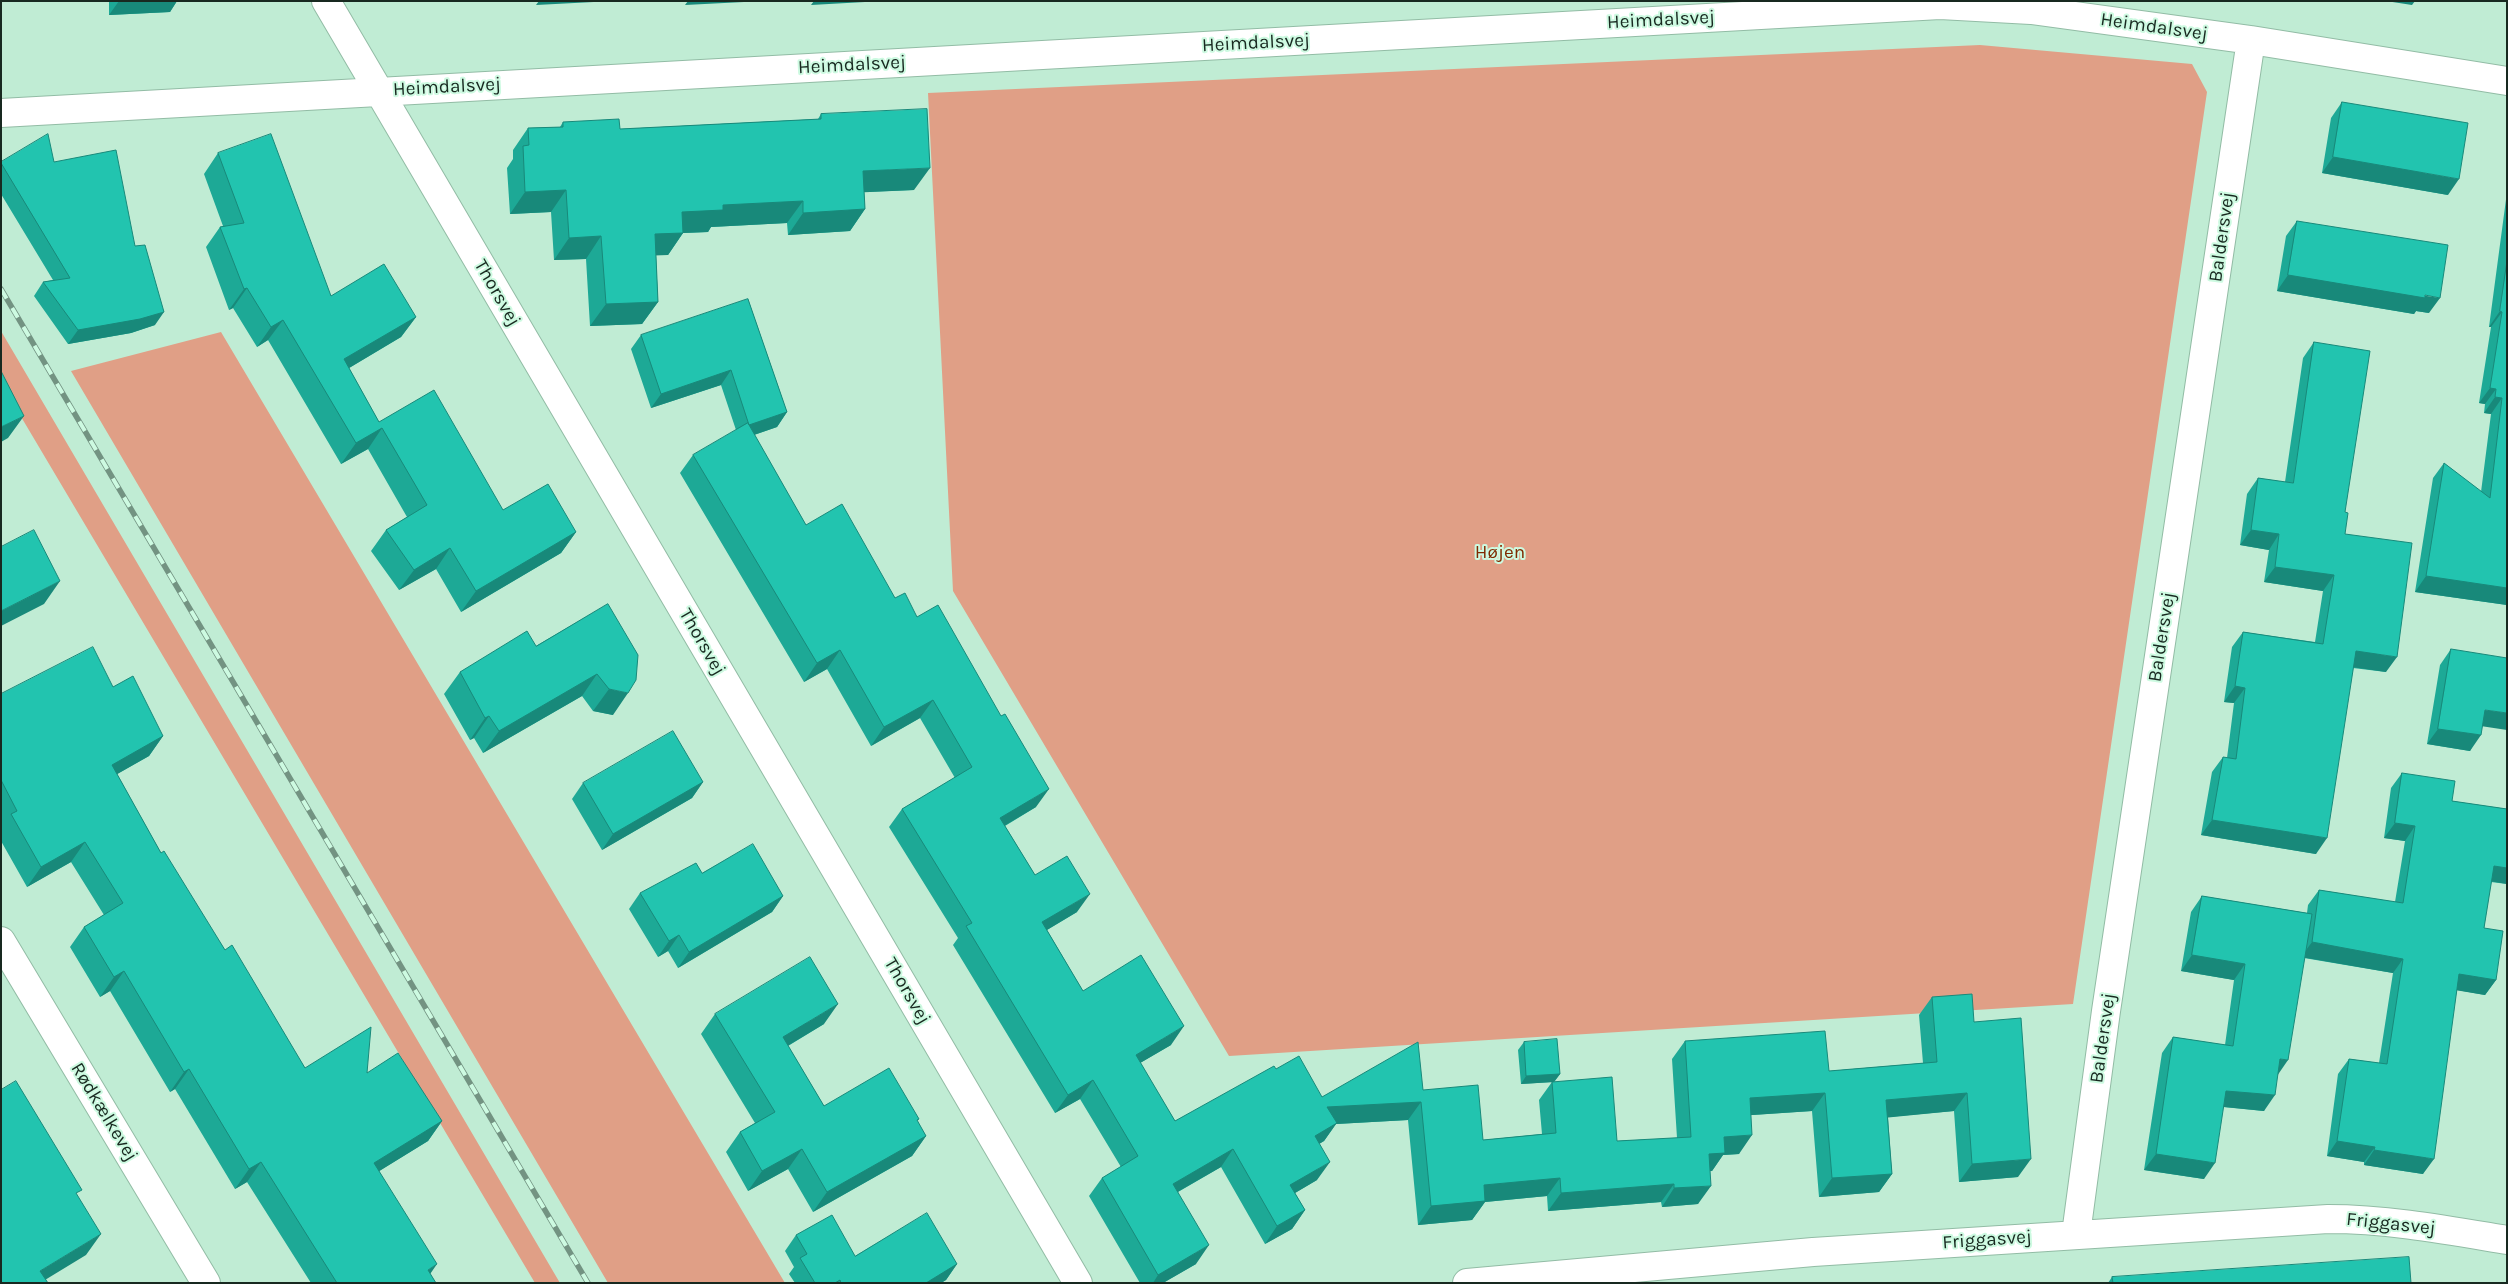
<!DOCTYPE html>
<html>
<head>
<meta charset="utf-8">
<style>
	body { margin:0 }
	#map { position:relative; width:2508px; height:1284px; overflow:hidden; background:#c0ecd4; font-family:Karla,sans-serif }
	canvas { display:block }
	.frame { position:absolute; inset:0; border:2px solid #182920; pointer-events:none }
</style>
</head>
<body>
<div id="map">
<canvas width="2508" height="1284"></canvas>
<div class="frame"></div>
</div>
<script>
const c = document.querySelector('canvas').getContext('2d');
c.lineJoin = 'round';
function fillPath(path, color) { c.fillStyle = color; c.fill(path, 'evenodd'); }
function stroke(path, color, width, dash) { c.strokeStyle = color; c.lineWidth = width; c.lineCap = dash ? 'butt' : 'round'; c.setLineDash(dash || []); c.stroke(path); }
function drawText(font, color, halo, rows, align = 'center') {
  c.font = font + ' Karla,sans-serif'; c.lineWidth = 4; c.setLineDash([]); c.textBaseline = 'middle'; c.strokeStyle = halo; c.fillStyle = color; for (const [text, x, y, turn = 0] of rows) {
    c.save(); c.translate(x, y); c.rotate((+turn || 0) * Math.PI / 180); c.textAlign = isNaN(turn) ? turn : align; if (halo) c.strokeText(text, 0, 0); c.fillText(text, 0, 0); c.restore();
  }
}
fillPath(new Path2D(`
	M1980 45 2192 64 2207 92 2073 1004 1229 1056 953 591 928 93Z
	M1 331 560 1283H535L1 383Z
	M221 332 785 1283H608L71 371Z`), '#e09f86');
const minor = new Path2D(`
	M326 1 1078 1283
	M1 113 1940 5 2031 10 2251 40 2507 81
	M1 941 206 1283
	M2076 1234 2106 1011 2251 40
	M1467 1283 1813 1252 2328 1219C2389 1219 2447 1230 2507 1240`);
stroke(minor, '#92bca5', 30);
stroke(minor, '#fff', 28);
const rail = new Path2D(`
	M1 289 588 1283`);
stroke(rail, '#739382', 5.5);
stroke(rail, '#cdfae1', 4, [11]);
fillPath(new Path2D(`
	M109 1H177L170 12 109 15Z
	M2342 102 2448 195 2322 173 2331 118Z
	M821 114 914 190 864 192 865 209 850 231 788 235 787 223 711 227 708 232 683 233 668 255H656L658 302 642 324 590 326 586 259 554 260 551 212 510 214 507 168 513 159V150L528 128 560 127 563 122 620 129 818 119Z
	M218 153 331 296 416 317 401 337 349 368 379 422 503 510 576 532 561 553 461 612 436 569 399 590 371 551 386 530 407 517 368 449 341 464 268 340 257 347 233 308 229 310 206 247 220 227 223 226 204 174Z
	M1 162 135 246 155 325 131 333 68 344 34 296 43 282 53 280 1 194Z
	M2507 192V605L2415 592 2433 478 2444 463 2481 492 2491 414 2484 413 2485 404 2479 403 2491 327H2489Z
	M2297 221 2429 313 2416 311 2414 314 2277 291 2286 236Z
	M748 299 787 412 777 427 754 435 806 525 895 598 917 617 1036 807 1005 826 1035 875 1077 912 1047 930 1083 991 1171 1045 1140 1063 1175 1121 1276 1069 1322 1097 1423 1090 1483 1140 1542 1134 1539 1100 1552 1082 1521 1084 1518 1050 1524 1042 1560 1074 1554 1082 1617 1141 1677 1138 1672 1059 1685 1041 1829 1071 1923 1063 1919 1015 1932 997 1974 1022 2018 1177 1959 1182 1954 1111 1888 1117 1892 1174 1879 1192 1819 1197 1812 1111 1751 1115 1739 1154 1723 1155 1712 1171H1710L1698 1204 1662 1207 1661 1202 1548 1211 1547 1196 1485 1202 1472 1220 1418 1225 1408 1120 1336 1124 1324 1141 1319 1144 1317 1180 1295 1193 1305 1210 1292 1229 1265 1244 1221 1167 1178 1192 1196 1264 1163 1283H1140L1089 1196 1102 1178 1121 1167 1080 1099 1055 1113 953 945 958 938 889 827 902 809 955 778 920 718 871 746 827 669 804 682 680 473 693 455 736 430 721 385 651 408 631 349 641 335Z
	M2314 342 2345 512V534L2386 672 2353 668 2316 854 2201 835 2212 772 2223 757 2227 758 2234 703 2224 702 2232 647 2243 632 2315 642 2323 591 2264 582 2269 550 2240 545 2247 494 2258 478 2285 482 2303 358Z
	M608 604 613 715 593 711 582 696 483 753 474 738 470 740 444 694 460 672 536 646Z
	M2451 649 2482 727 2470 751 2427 744 2440 665Z
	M113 687 163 736 149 756 117 774 161 853 225 950 305 1068 367 1073 442 1121 428 1141 379 1171 430 1274 436 1283H311L247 1182 235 1189 175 1089 170 1092 110 991 100 997 70 947 84 927 104 915 71 862 27 887 1 841V694Z
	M2402 773 2452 801 2507 809V884L2491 882 2484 928 2496 980 2485 995 2457 990 2423 1174 2364 1165V1162L2327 1156 2338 1074 2349 1059 2379 1063 2393 973 2304 958 2278 1073 2264 1111 2223 1107 2204 1179 2144 1170 2162 1053 2173 1037 2225 1045 2234 980 2181 971 2191 912 2202 896 2307 913 2308 905 2319 890 2395 902 2405 841 2384 838 2391 788Z
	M703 782 692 798 602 850 572 799 583 783Z
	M640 893 783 896 772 912 678 968 668 951 658 957 629 909Z
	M715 1014 824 1024 788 1046 824 1106 919 1119 917 1121 926 1136 912 1156 813 1212 788 1169 748 1191 726 1152 740 1132 755 1123 701 1034Z
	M796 1235 855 1256 957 1264 946 1280 941 1283H795L789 1274 794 1267 785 1251Z
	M2112 1277 2411 1283H2108Z`), '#1da996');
fillPath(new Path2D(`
	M119 1H177L170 12 109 15Z
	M539 1H613L536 5Z
	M688 1H745L744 2 685 5Z
	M814 1H883L811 5Z
	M2386 1H2415L2412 5Z
	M2333 157 2459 179 2448 195 2322 173Z
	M930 168 914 190 848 193 863 171Z
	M566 190 551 212 510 214 525 192Z
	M803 201 787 223 711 227 708 232 683 233 668 255 640 256 655 234 682 212 723 205Z
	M865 209 850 231 788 235 803 213Z
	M601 236 586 259 554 260 569 238Z
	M2288 275 2440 298 2429 313 2416 311 2414 314 2277 291Z
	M247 288 233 308 229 310 244 289Z
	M658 302 642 324 590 326 606 304Z
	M2500 311 2502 312 2491 327H2489Z
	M164 312 155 325 131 333 68 344 78 330Z
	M416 317 401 337 329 380 344 359Z
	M283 320 268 340 257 347 271 327Z
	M731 370 721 385 651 408 661 394Z
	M2490 388 2496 389 2485 404 2479 403Z
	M2495 397 2502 398 2491 414 2484 413Z
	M787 412 777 427 739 440 749 425Z
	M24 416 8 438 1 442V427Z
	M382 428 368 449 341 464 356 443Z
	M2251 530 2279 534 2269 550 2240 545Z
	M576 532 561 553 461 612 476 591Z
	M450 548 436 569 399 590 414 570Z
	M2275 567 2334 575 2323 591 2264 582Z
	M2426 576 2507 588V605L2415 592Z
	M60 581 44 604 1 626V611Z
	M840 650 827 669 804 682 817 663Z
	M2356 651 2397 657 2386 672 2345 666Z
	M597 674 582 696 483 753 499 731Z
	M2235 686 2245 688 2234 703 2224 702Z
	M609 689 628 693 613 715 593 711Z
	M933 700 920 718 871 746 884 727Z
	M2485 710 2507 713V730L2474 725Z
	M489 716 474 738 470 740 485 718Z
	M2438 729 2481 735 2470 751 2427 744Z
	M163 736 149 756 98 785 112 765Z
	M703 782 692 798 602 850 613 834Z
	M1049 789 1036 807 987 836 1000 818Z
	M2212 820 2327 838 2316 854 2201 835Z
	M2395 823 2415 826 2405 841 2384 838Z
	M85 842 71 862 27 887 41 867Z
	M2494 866 2507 868V884L2483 880Z
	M1090 894 1077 912 1030 940 1042 922Z
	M783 896 772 912 678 968 689 952Z
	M679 935 668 951 658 957 669 941Z
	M2312 942 2403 959 2393 973 2301 957Z
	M2192 955 2245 964 2234 980 2181 971Z
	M124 971 110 991 100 997 114 977Z
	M2459 974 2496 980 2485 995 2449 989Z
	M838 1004 824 1024 769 1057 783 1037Z
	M1184 1026 1171 1045 1123 1073 1136 1055Z
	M2280 1059 2288 1060 2277 1076Z
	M189 1069 175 1089 170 1092 184 1072Z
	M1560 1074 1554 1082 1521 1084 1526 1076Z
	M1093 1080 1080 1099 1055 1113 1068 1095Z
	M2226 1091 2275 1095 2264 1111 2215 1106Z
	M1825 1093 1812 1111 1738 1116 1750 1098Z
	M1967 1093 1954 1111 1873 1119 1886 1100Z
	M1421 1102 1408 1120 1336 1124 1324 1141 1302 1154 1327 1107Z
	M442 1121 428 1141 360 1183 374 1163Z
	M1752 1135 1739 1154 1723 1155 1712 1171 1696 1172 1709 1154 1724 1137Z
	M926 1136 912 1156 813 1212 827 1192Z
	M2337 1141 2375 1147 2364 1162 2327 1156Z
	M802 1149 788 1169 748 1191 762 1171Z
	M1233 1149 1221 1167 1160 1202 1173 1184Z
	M2374 1150 2434 1159 2423 1174 2364 1165Z
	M2156 1154 2215 1163 2204 1179 2144 1170Z
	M2031 1159 2018 1177 1959 1182 1972 1164Z
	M261 1162 247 1182 235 1189 249 1169Z
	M1330 1162 1317 1180 1278 1203 1290 1185Z
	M1892 1174 1879 1192 1819 1197 1832 1178Z
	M1560 1178 1547 1196 1485 1202 1472 1220 1418 1225 1431 1206 1484 1185Z
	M1674 1184 1661 1202 1548 1211 1561 1193Z
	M1711 1186 1698 1204 1662 1207 1674 1188Z
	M1305 1210 1292 1229 1265 1244 1277 1226Z
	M101 1234 86 1255 40 1283V1271Z
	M1209 1245 1196 1264 1163 1283H1153L1158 1275Z
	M437 1264 424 1283 428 1270Z
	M957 1264 946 1280 941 1283H926Z`), '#18897a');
const building = new Path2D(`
	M2342 102 2468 123 2459 179 2333 157Z
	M927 109 930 168 863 171 865 209 803 213V201L723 205V210L682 212 683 233 655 234 658 302 606 304 601 236 569 238 566 190 525 192 523 146 529 145 528 128 563 127V122L619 119 620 129 821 119V114Z
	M48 134 54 162 116 150 135 246 145 245 164 312 140 319 78 330 43 282 70 278 1 163V162Z
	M271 134 331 296 384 264 416 317 344 359 379 422 434 390 503 510 548 484 576 532 476 591 450 548 414 570 386 530 427 505 382 428 356 443 283 320 271 327 247 288 244 289 220 227 244 223 218 153Z
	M2297 221 2448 245 2440 298 2425 295V298L2288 275Z
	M2507 261V588L2426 576 2444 463 2490 498 2502 398 2495 397 2496 389 2490 388 2502 312 2500 311Z
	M748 299 787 412 749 425 731 370 661 394 641 335Z
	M2314 342 2370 351 2345 512 2348 513 2345 534 2412 543 2397 657 2356 651 2327 838 2212 820 2223 757 2236 759 2245 688 2235 686 2243 632 2323 644 2334 575 2275 567 2279 534 2251 530 2258 478 2293 483Z
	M1 371 24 416 1 427Z
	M748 423 806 525 842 504 895 598 905 593 917 617 938 605 1001 716 1005 714 1049 789 1000 818 1035 875 1067 856 1090 894 1042 922 1083 991 1141 955 1184 1026 1136 1055 1175 1121 1274 1066 1276 1069 1299 1056 1322 1097 1418 1042 1423 1090 1478 1085 1483 1140 1556 1133 1552 1082 1612 1077 1617 1141 1691 1137 1685 1041 1825 1031 1829 1071 1937 1062 1932 997 1972 994 1974 1022 2021 1018 2031 1159 1972 1164 1967 1093 1886 1100 1892 1174 1832 1178 1825 1093 1750 1098 1752 1135 1724 1137 1725 1153 1709 1154 1711 1186 1674 1188V1184L1561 1193 1560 1178 1484 1185 1485 1201 1431 1206 1421 1102 1327 1107 1337 1123 1315 1136 1330 1162 1290 1185 1305 1210 1277 1226 1233 1149 1173 1184 1209 1245 1158 1275 1102 1178 1138 1156 1093 1080 1068 1095 966 926 972 923 902 809 972 767 933 700 884 727 840 650 817 663 693 455Z
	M34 530 60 581 1 611V547Z
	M608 604 638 655 636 680 628 693 609 689 597 674 499 731 489 716 485 718 460 672 527 631 536 646Z
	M93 647 113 687 133 676 163 736 112 765 161 853 164 851 225 950 232 945 305 1068 371 1027 367 1073 398 1053 442 1121 374 1163 437 1264 428 1270 436 1283H337L261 1162 249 1169 189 1069 184 1072 124 971 114 977 84 927 123 903 85 842 41 867 11 814 17 811 1 780V694Z
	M2451 649 2507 658V713L2485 710 2481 735 2438 729Z
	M673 731 703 782 613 834 583 783Z
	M2402 773 2455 781 2452 801 2507 809V868L2494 866 2484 928 2503 931 2496 980 2459 974 2434 1159 2374 1150 2375 1147 2337 1141 2349 1059 2387 1064 2403 959 2312 942 2319 890 2403 903 2415 826 2395 823Z
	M753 844 783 896 689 952 679 935 669 941 640 893 696 863 702 873Z
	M2202 896 2312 914 2288 1060 2280 1059 2275 1095 2226 1091 2215 1163 2156 1154 2173 1037 2233 1046 2245 964 2192 955Z
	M810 957 838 1004 783 1037 824 1106 889 1068 919 1119 917 1120 926 1136 827 1192 802 1149 762 1171 740 1132 775 1112 715 1014Z
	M1557 1039 1560 1074 1526 1076 1524 1042Z
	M16 1081 82 1190 76 1193 101 1234 40 1271 48 1283H1V1090Z
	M927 1213 957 1264 926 1283H841L840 1280 835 1283H815L800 1258 807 1254 796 1235 832 1215 855 1256Z
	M2409 1257 2411 1283H2113L2112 1277Z`);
fillPath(building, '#22c4af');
stroke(building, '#18897a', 1);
drawText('19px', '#182920', '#cdfae1', [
	["Heimdalsvej",1661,20,-3],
	["Heimdalsvej",2154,27,8],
	["Heimdalsvej",1256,43,-3],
	["Heimdalsvej",852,65,-3],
	["Heimdalsvej",447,87,-3],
	["Baldersvej",2222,237,-82],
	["Thorsvej",497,293,60],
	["Baldersvej",2162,637,-81],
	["Thorsvej",702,642,60],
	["Thorsvej",907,991,60],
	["Baldersvej",2103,1038,-82],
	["Rødkælkevej",104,1112,59],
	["Friggasvej",2391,1224,6],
	["Friggasvej",1987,1240,-4]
]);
drawText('19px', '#7f2a00', '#cdfae1', [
	["Højen",1500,553]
]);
</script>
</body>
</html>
